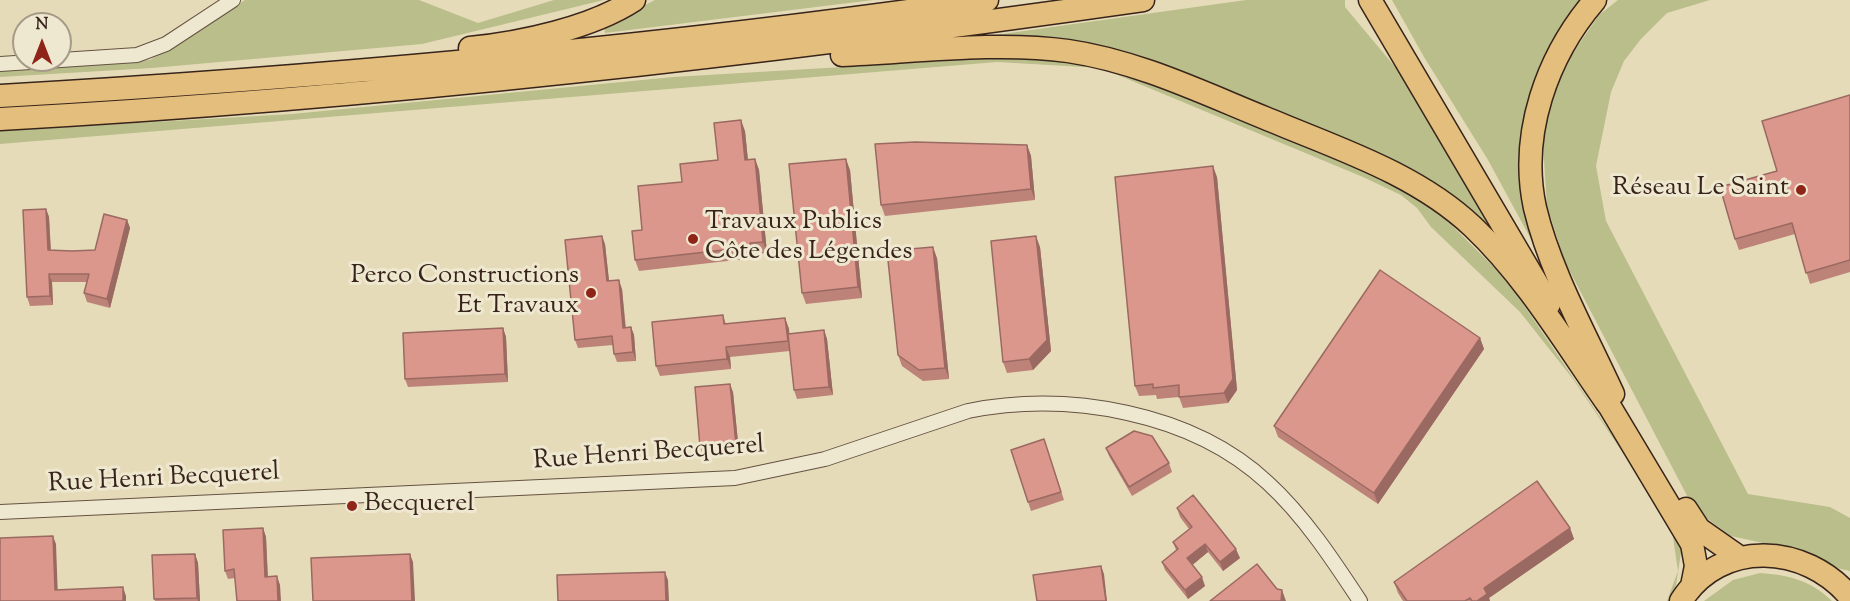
<!DOCTYPE html>
<html>
<head>
<meta charset="utf-8">
<style>
	body { margin:0 }
	#map { position:relative; width:1850px; height:601px; overflow:hidden; background:#e6dbb8; font-family:"Sorts Mill Goudy",serif }
	canvas { display:block }
	.north { position:absolute; left:12px; top:12px; width:60px; height:60px; box-sizing:border-box; background:#efe8d1; border:2px solid #a69a88; border-radius:50%; rotate:0deg; font-size:16px; font-weight:700; line-height:24px; text-align:center; color:#38241a }
	.north::after { content:''; display:block; margin:auto; width:21px; height:27px; background:#8f2418; clip-path:polygon(50% 0,100% 100%,50% 72%,0 100%) }
</style>
</head>
<body>
<div id="map">
<canvas width="1850" height="601"></canvas>
<div class="north">N</div>
</div>
<script>
const c = document.querySelector('canvas').getContext('2d');
c.lineJoin = 'round';
function fillPath(path, color) { c.fillStyle = color; c.fill(path, 'evenodd'); }
function stroke(path, color, width, dash) { c.strokeStyle = color; c.lineWidth = width; c.lineCap = dash ? 'butt' : 'round'; c.setLineDash(dash || []); c.stroke(path); }
function drawText(font, color, halo, rows, align = 'center') {
  c.font = font + ' "Sorts Mill Goudy",serif'; c.lineWidth = 6; c.setLineDash([]); c.textBaseline = 'middle'; c.strokeStyle = halo; c.fillStyle = color; for (const [text, x, y, turn = 0] of rows) {
    c.save(); c.translate(x, y); c.rotate((+turn || 0) * Math.PI / 180); c.textAlign = isNaN(turn) ? turn : align; if (halo) c.strokeText(text, 0, 0); c.fillText(text, 0, 0); c.restore();
  }
}
fillPath(new Path2D(`
	M245 0H419L478 23 554 0H604L422 44 152 68 0 77V71L150 60Z
	M655 0H873L605 33 604 26Z
	M1246 0H1345V7L1426 104 1538 289 1467 215 1254 105 997 43 995 35Z
	M1392 0H1588L1527 125 1557 287 1488 160 1424 57Z
	M1618 0H1710L1667 13 1641 39 1624 61 1611 92 1596 166 1606 221 1748 494 1830 507 1850 518V571L1836 568 1799 551 1731 536 1694 509 1565 262 1547 206 1542 130 1564 66 1599 15Z
	M1013 57 1113 65 1420 194 1506 279 1672 523 1682 546 1676 585 1670 601H1667L1678 571 1671 524 1573 379 1520 312 1431 227 1417 208 1401 195 1363 177 1101 68 997 62 0 144V131L292 114 673 77Z
	M1760 573C1789 575 1810 580 1832 601H1704L1733 580Z`), '#b9be8b');
const minor = new Path2D(`
	M0 64 137 55 166 44 233 0
	M0 512 735 478 825 459 968 411C1068 391 1192 412 1268 483 1304 516 1333 560 1360 601`);
const primary = new Path2D(`
	M1370 0 1549 304
	M1598 387 1692 544 1696 566 1692 586
	M1686 509 1699 529 1739 557
	M1681 601C1721 538 1806 544 1850 597`);
const trunk = new Path2D(`
	M1595 0C1547 56 1519 134 1535 208 1550 271 1586 335 1613 394
	M470 48C521 43 591 28 634 0
	M842 55C913 52 998 41 1068 51 1137 61 1201 92 1265 118 1336 148 1416 173 1473 227 1526 277 1565 343 1607 403
	M0 96C330 77 660 47 987 0
	M0 119C383 98 763 54 1143 0`);
stroke(minor, '#645242', 16);
stroke(primary, '#38241a', 25);
stroke(trunk, '#38241a', 25);
stroke(minor, '#efe8d1', 14);
stroke(primary, '#e3be7c', 22);
stroke(trunk, '#e3be7c', 22);
fillPath(new Path2D(`
	M1850 95V272L1810 284 1795 234 1739 250 1735 239 1777 171Z
	M745 131 748 160 755 159 759 170 767 253 754 254V258L639 271 635 260 682 182 718 160Z
	M1027 145 1031 156 1035 200 885 216 881 205Z
	M850 170 862 298 806 304 802 293Z
	M1217 177 1237 390 1228 403 1183 408 1179 397 1157 399 1156 395 1139 396 1135 386Z
	M46 209 49 217 51 250 72 251 95 250 127 220 130 228 110 308 87 302 84 293 87 282H52L53 305 30 306 27 297Z
	M605 244 609 281 622 289 626 328 631 327 634 335 636 361 617 362 614 354 613 345 578 348 575 340Z
	M1040 247 1051 351 1033 370 1007 373 1003 362Z
	M937 258 949 379 923 381 902 366 898 355Z
	M723 315 726 324 785 318 789 329V334L824 330 827 339 833 395 797 399 794 390 790 351 730 357 731 369 660 376 656 366Z
	M503 328 506 337 508 382 408 387 405 379Z
	M1480 338 1484 349 1378 504 1278 437 1274 426Z
	M733 392 739 452 703 456 700 447Z
	M1044 439 1064 500 1031 511 1011 450Z
	M1106 448 1169 463 1172 472 1132 496 1109 456Z
	M1177 508 1240 558 1223 571 1208 552 1192 565 1205 586 1188 599 1165 570 1162 562 1176 550 1173 542 1189 529 1180 517Z
	M263 528 266 537 268 577 280 585 235 578 228 579 225 571Z
	M1570 528 1574 539 1489 598 1490 601H1403L1398 593 1394 582Z
	M195 554 198 563 200 601H155L154 599Z`), '#bd8278');
fillPath(new Path2D(`
	M741 120 745 131 749 171 745 160Z
	M1027 145 1031 156 1035 200 1031 189Z
	M755 159 759 170 767 253 763 242Z
	M846 159 850 170 862 298 858 287Z
	M1213 166 1217 177 1237 390 1228 403 1224 393Z
	M46 209 49 217 51 258 48 250Z
	M127 220 130 228 110 308 107 299Z
	M602 236 605 244 610 290 607 281Z
	M1036 236 1040 247 1051 351 1033 370 1029 359Z
	M933 247 937 258 949 379 945 368Z
	M49 274 52 282 53 305 50 296Z
	M619 280 622 289 626 336 623 328Z
	M785 318 789 329 791 351 788 341Z
	M631 327 634 335 636 361 633 352Z
	M503 328 506 337 508 382 505 374Z
	M824 330 827 339 833 395 829 387Z
	M1480 338 1484 349 1378 504 1374 493Z
	M726 347 730 357 731 369 727 359Z
	M730 384 733 392 739 452 736 444Z
	M263 528 266 537 268 585 265 577Z
	M1570 528 1574 539 1489 598 1490 601H1477L1484 588Z
	M53 536 56 544 58 599 55 590Z
	M1205 544 1208 552 1190 567 1187 558Z
	M1236 549 1240 558 1223 571 1220 562Z
	M195 554 198 563 200 601H198L197 598Z
	M410 554 413 562 415 601H412Z
	M1101 566 1104 574 1107 601H1106Z
	M665 572 668 580 669 601H666Z
	M277 576 280 585 281 601H278Z
	M1202 577 1205 586 1188 599 1185 590Z
	M123 587 126 596V601H123Z
	M1282 590 1286 601H1281Z`), '#9a6a62');
const building = new Path2D(`
	M1850 95V260L1806 273 1792 223 1735 239 1720 187 1777 171 1762 121Z
	M741 120 745 160 755 159 763 242 750 243V247L635 260 632 231 642 230 638 186 682 182 680 164 718 160 714 123Z
	M915 142 1027 145 1031 189 881 205 875 144Z
	M846 159 858 287 802 293 789 164Z
	M1213 166 1233 379 1224 393 1179 397V385L1153 388V384L1135 386 1115 177Z
	M46 209 48 250 72 251 95 250 104 214 127 220 107 299 84 293 89 274H49L50 296 27 297 23 210Z
	M602 236 607 281 619 280 623 328 631 327 633 352 614 354 612 336 575 340 565 240Z
	M1036 236 1047 340 1029 359 1003 362 991 241Z
	M933 247 945 368 919 370 898 355 887 251Z
	M1380 270 1480 338 1374 493 1274 426Z
	M723 315 724 324 785 318 788 341 726 347 727 359 656 366 652 322Z
	M503 328 505 374 405 379 403 333Z
	M824 330 829 387 794 390 788 334Z
	M730 384 736 444 700 447 695 387Z
	M1134 431 1152 436 1169 463 1129 487 1106 448Z
	M1044 439 1061 492 1028 502 1011 450Z
	M1537 481 1570 528 1484 588 1487 594 1477 601H1472L1470 598 1465 601H1407L1394 582Z
	M1193 495 1236 549 1220 562 1205 544 1187 558 1202 577 1185 590 1162 562 1178 549 1173 542 1192 527 1177 508Z
	M263 528 265 577 277 576 278 601H237L234 569 225 571 223 530Z
	M53 536 55 590 123 587V601H0V538Z
	M195 554 197 598 154 599 152 555Z
	M410 554 412 601H313L311 558Z
	M1257 564 1277 589 1282 590 1281 601H1210Z
	M1101 566 1106 601H1037L1033 575Z
	M665 572 666 601H558L557 575Z`);
fillPath(building, '#dc978c');
stroke(building, '#9a6a62', 1.5);
for (const [x, y, r, color] of [
	[1801,190,6,"#8f2418"],
	[693,239,6,"#8f2418"],
	[591,293,6,"#8f2418"],
	[352,506,6,"#8f2418"]
]) { const dot = new Path2D(); dot.arc(x, y, r, 0, 2 * Math.PI); c.fillStyle = color; c.fill(dot); stroke(dot, '#efe8d1', 2); }
drawText('26px', '#38241a', '#efe8d1', [
	["Réseau Le Saint",1789,190],
	["Travaux Publics",705,224,"left"],
	["Côte des Légendes",705,254,"left"],
	["Perco Constructions",579,278],
	["Et Travaux",579,308],
	["Becquerel",364,506,"left"]
], 'right');
drawText('26px', '#38241a', '#efe8d1', [
	["Rue Henri Becquerel",649,455,-4],
	["Rue Henri Becquerel",164,480,-3]
]);
</script>
</body>
</html>
